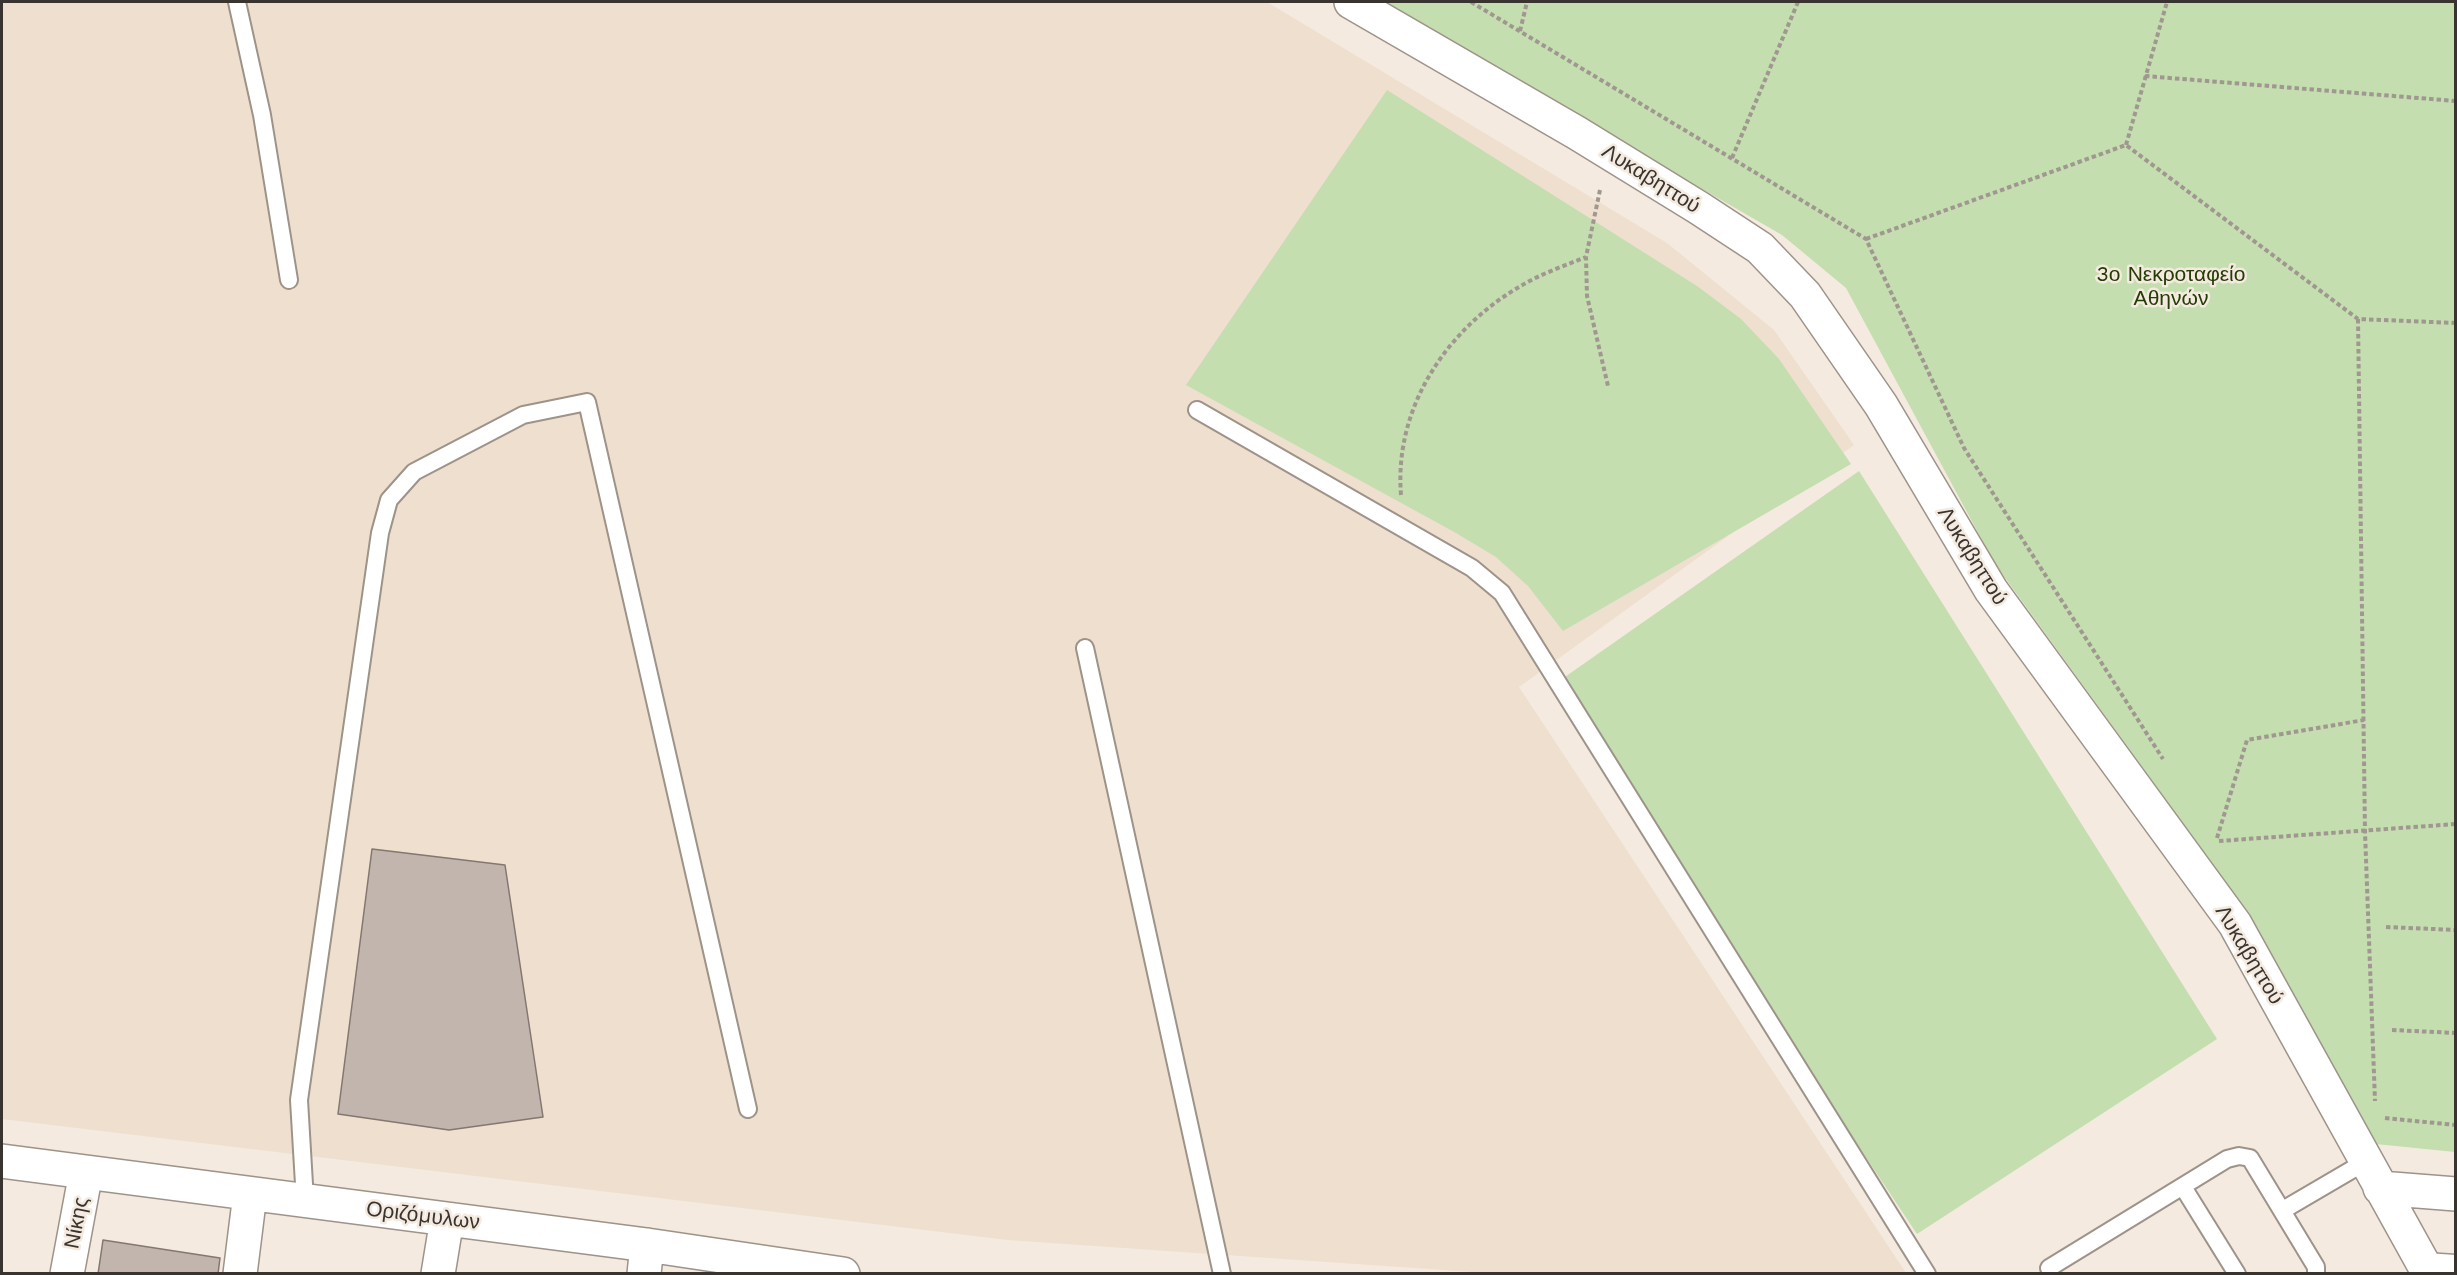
<!DOCTYPE html>
<html>
<head>
<meta charset="utf-8">
<style>
	body { margin:0 }
	#map { position:relative; width:2457px; height:1275px; overflow:hidden; background:#f4eadf; font-family:"Work Sans",sans-serif }
	canvas { display:block }
	.frame { position:absolute; inset:0; border:3px solid #393430; pointer-events:none }
</style>
</head>
<body>
<div id="map">
<canvas width="2457" height="1275"></canvas>
<div class="frame"></div>
</div>
<script>
const c = document.querySelector('canvas').getContext('2d');
c.lineJoin = 'round';
function fillPath(path, color) { c.fillStyle = color; c.fill(path, 'evenodd'); }
function stroke(path, color, width, dash) { c.strokeStyle = color; c.lineWidth = width; c.lineCap = dash ? 'butt' : 'round'; c.setLineDash(dash || []); c.stroke(path); }
function drawText(font, color, halo, rows, align = 'center') {
  c.font = font + ' "Work Sans",sans-serif'; c.lineWidth = 5; c.setLineDash([]); c.textBaseline = 'middle'; c.strokeStyle = halo; c.fillStyle = color; for (const [text, x, y, turn = 0] of rows) {
    c.save(); c.translate(x, y); c.rotate((+turn || 0) * Math.PI / 180); c.textAlign = isNaN(turn) ? turn : align; if (halo) c.strokeText(text, 0, 0); c.fillText(text, 0, 0); c.restore();
  }
}
fillPath(new Path2D(`
	M2 2H1267L1667 243 1774 330 1854 445 1519 687 1906 1273H1487L1008 1240 2 1119Z`), '#efdfce');
fillPath(new Path2D(`
	M1378 2H2455V1152L2376 1144 2230 888 1995 564 1846 288 1782 235Z
	M1387 90 1697 286 1741 319 1779 359 1851 464 1563 631 1528 586 1496 557 1456 533 1186 385Z
	M1859 471 2217 1039 1917 1234 1552 686Z`), '#c4deaf');
const building = new Path2D(`
	M372 849 505 865 543 1117 449 1130 338 1114Z
	M103 1240 220 1258 218 1274H98Z`);
fillPath(building, '#c2b5ad');
stroke(building, '#83776f', 1.5);
const service = new Path2D(`
	M237 2 262 115 289 280
	M1197 410 1472 568 1502 593 1927 1274
	M1085 648 1222 1274
	M2183 1187 2237 1274
	M305 1201 299 1100 380 533 389 500 414 472 523 415 587 402 748 1109
	M2283 1210 2365 1162
	M2049 1268 2227 1159 2239 1156 2250 1158 2316 1267V1274`);
const pedestrian = new Path2D(`
	M2424 1265 2456 1267`);
const minor = new Path2D(`
	M1351 2 1577 133 1699 208 1760 248 1805 295 1881 405 1991 590 2235 924 2429 1274
	M2 1161 647 1245 843 1274
	M2380 1188 2456 1194
	M67 1274 86 1172
	M240 1274 250 1194
	M438 1274 447 1219
	M644 1274 647 1245`);
stroke(service, '#9d9389', 20);
stroke(pedestrian, '#9d9389', 27);
stroke(minor, '#9d9389', 36);
stroke(new Path2D(`
	M1471 2 1866 239 1964 448 2163 759
	M1520 31 1527 2
	M2145 76 2456 101
	M2126 145 2167 2
	M1732 158 1798 2
	M1600 190 1586 257 1587 296 1608 386
	M1866 239 2126 145 2358 319 2456 323
	M2358 319 2365 832 2375 1101
	M1401 495C1394 408 1446 330 1519 287 1540 274 1564 266 1586 257
	M2217 838 2247 740 2364 720
	M2219 841 2456 824
	M2386 927 2456 930
	M2392 1030 2456 1033
	M2385 1118 2456 1125`), '#a09890', 4, [4.5, 3]);
stroke(service, '#fff', 16);
stroke(pedestrian, '#fff', 24);
stroke(minor, '#fff', 33);
drawText('21px', '#393430', '#f4eadf', [
	["Λυκαβηττού",1651,179,32],
	["Λυκαβηττού",1972,556,58],
	["Λυκαβηττού",2249,955,59],
	["Οριζόμυλων",423,1216,7],
	["Νίκης",77,1223,-79]
]);
drawText('21px', '#243d05', '#f4eadf', [
	["3ο Νεκροταφείο",2171,275],
	["Αθηνών",2171,299]
]);
</script>
</body>
</html>
